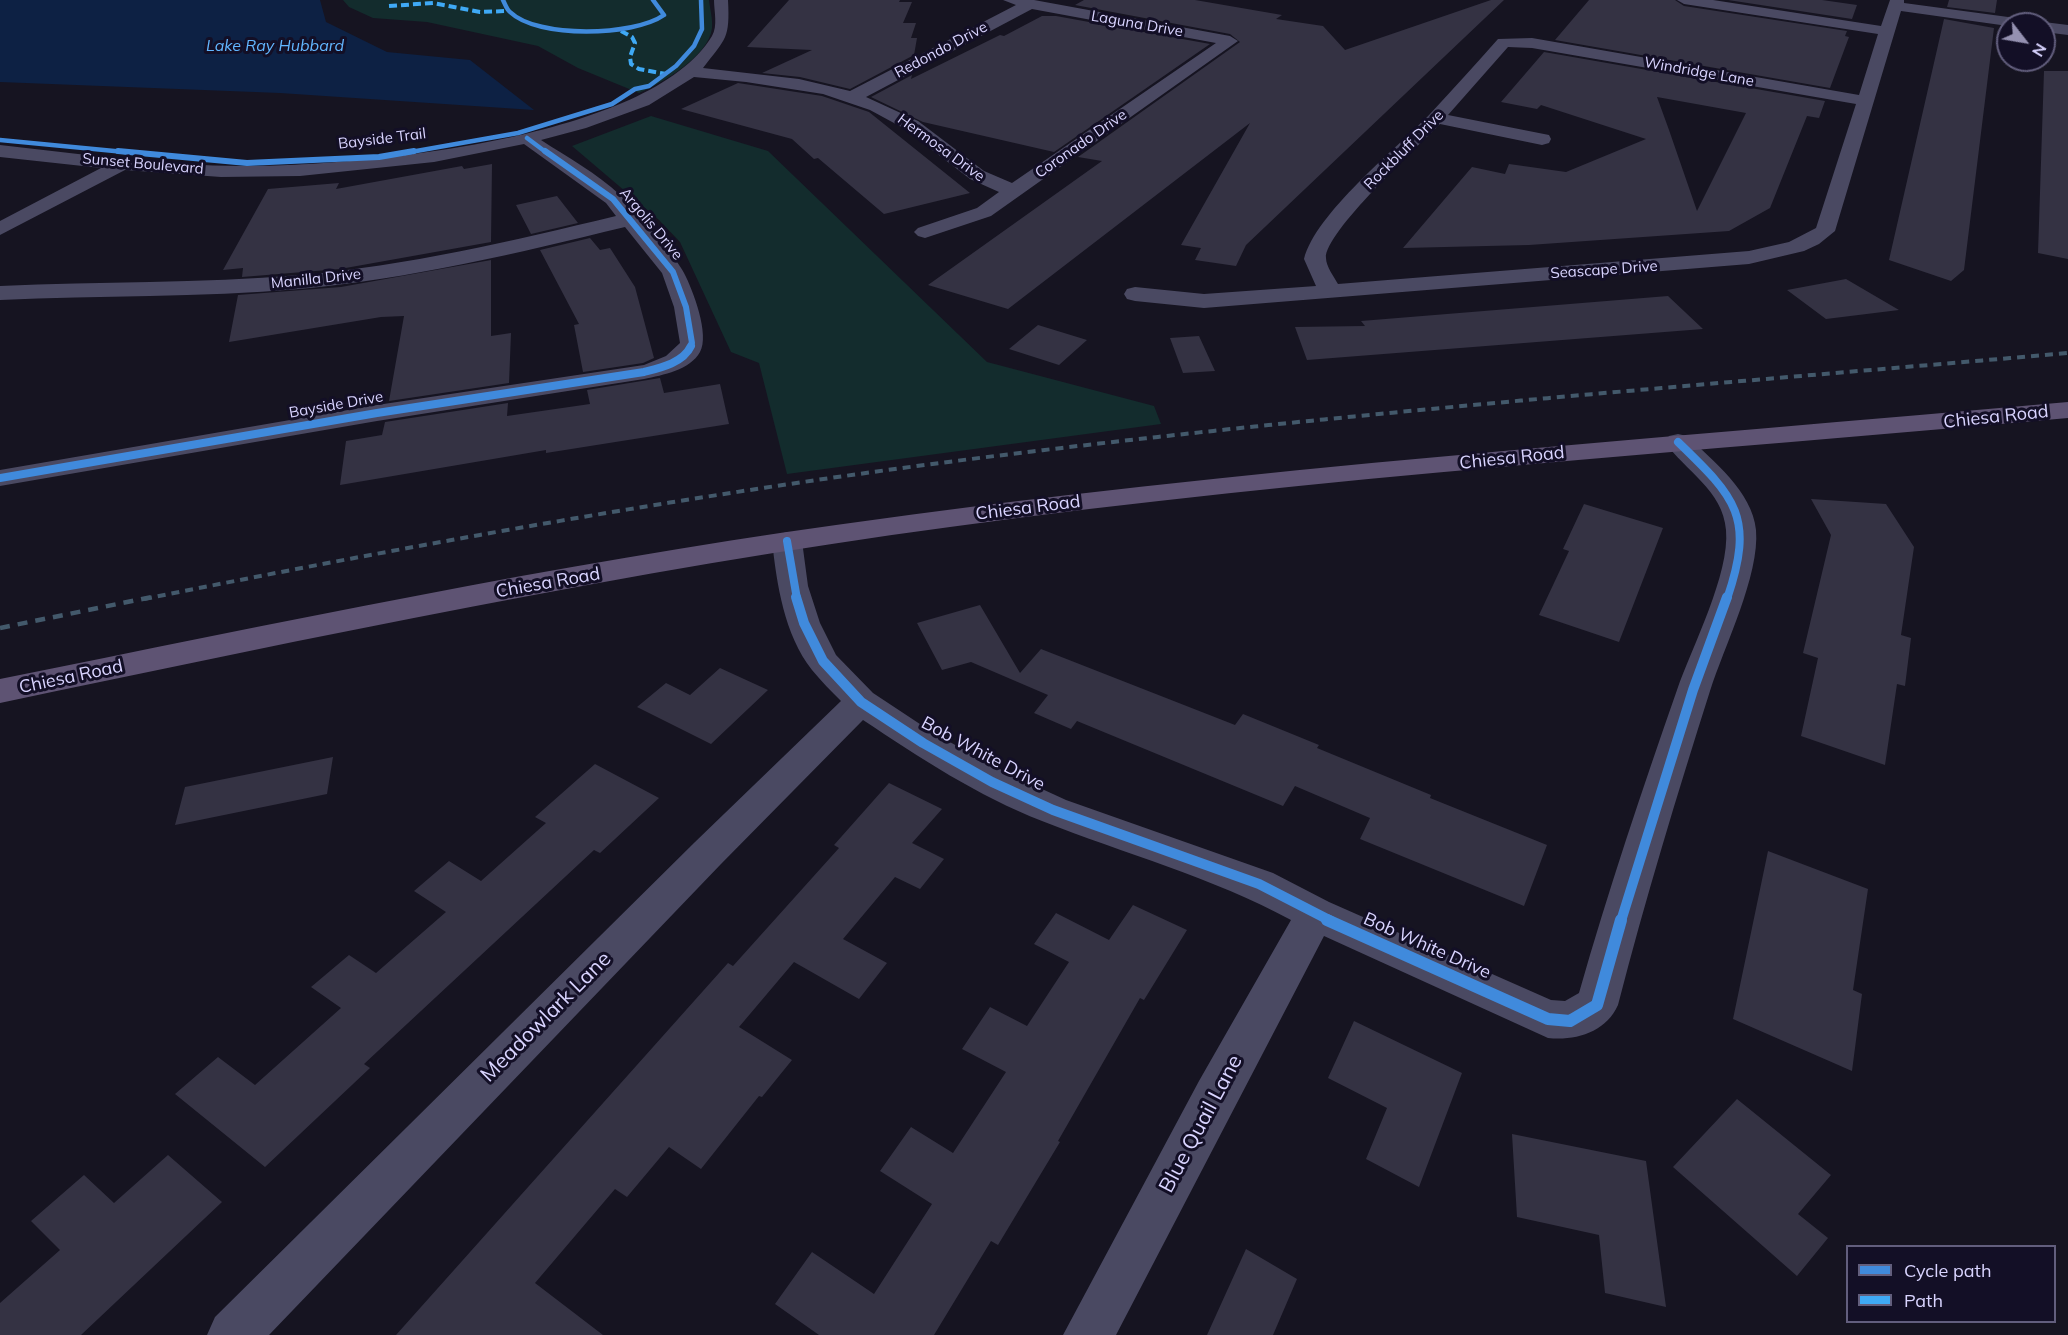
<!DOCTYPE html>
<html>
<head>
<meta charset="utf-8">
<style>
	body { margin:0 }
	#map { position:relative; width:2068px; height:1335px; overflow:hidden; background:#161421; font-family:Mulish,sans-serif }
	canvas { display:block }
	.legend { position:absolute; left:1846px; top:1245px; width:210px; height:78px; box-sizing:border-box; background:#130f26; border:2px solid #625e7d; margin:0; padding:8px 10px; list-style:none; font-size:18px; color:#d9d4ff }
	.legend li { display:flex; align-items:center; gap:12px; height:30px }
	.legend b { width:30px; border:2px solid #625e7d }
	.north { position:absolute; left:1996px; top:12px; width:60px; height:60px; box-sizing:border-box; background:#130f26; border:2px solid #625e7d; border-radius:50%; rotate:121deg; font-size:16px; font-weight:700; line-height:24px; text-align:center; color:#d9d4ff }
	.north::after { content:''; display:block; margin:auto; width:21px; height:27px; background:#9591b1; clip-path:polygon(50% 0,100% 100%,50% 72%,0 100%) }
</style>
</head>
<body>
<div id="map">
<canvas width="2068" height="1335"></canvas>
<ul class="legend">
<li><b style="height:8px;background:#408adc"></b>Cycle path</li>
<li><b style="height:8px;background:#3fa9f5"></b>Path</li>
</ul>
<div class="north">N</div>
</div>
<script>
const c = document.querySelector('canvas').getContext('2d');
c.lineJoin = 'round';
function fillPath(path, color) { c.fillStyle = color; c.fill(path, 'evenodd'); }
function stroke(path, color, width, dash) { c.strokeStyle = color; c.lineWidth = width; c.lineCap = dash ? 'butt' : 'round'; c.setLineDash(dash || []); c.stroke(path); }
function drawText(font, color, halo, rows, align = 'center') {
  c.font = font + ' Mulish,sans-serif'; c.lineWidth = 6; c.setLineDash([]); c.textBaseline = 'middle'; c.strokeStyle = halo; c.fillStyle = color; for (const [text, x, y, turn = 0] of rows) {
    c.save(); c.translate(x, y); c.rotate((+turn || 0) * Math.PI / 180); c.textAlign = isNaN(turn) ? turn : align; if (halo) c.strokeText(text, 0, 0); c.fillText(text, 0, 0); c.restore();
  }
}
fillPath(new Path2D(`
	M343 0H709C710 9 713 20 712 28 709 56 662 83 639 93L578 68 538 46 427 22 373 18 349 7Z
	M651 116 768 151 987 362 1154 406 1161 424 787 474 759 363 731 352 680 242 659 220 572 146Z`), '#132c2d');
fillPath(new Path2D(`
	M0 0H320L326 22 387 52 470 60 534 110 280 93 0 82Z`), '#0d2144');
fillPath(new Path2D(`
	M789 0H900L899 2H912L903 23H916L911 38H917L914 55 850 89 800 77 762 73 812 50 747 47Z
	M1084 0H1195L1282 15 1276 19 1323 26 1345 50 1491 0H1504L1246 245 1236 266 1195 260 1201 248 1181 245 1250 123 1008 309 928 285 1102 161 1078 157 1240 42 1230 34 1075 5Z
	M1589 0H1675L1684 6 1847 31 1845 36 1849 37 1830 88 1555 40Z
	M1728 0H1822L1857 5 1852 19Z
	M1949 0H1997L1995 13 1947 7Z
	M1042 16H1056L1210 44 1054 152 923 122 871 97 912 75 911 79 1000 35 1004 36Z
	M1944 19 1994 28 1964 270 1951 281 1889 260Z
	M1544 52 1825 101 1819 118 1807 116 1770 208 1729 231 1529 245 1403 248 1472 167 1505 174 1509 164 1566 172 1646 139 1541 105 1537 109 1501 102ZM1657 97 1746 113 1697 211 1669 130Z
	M2044 71H2068V259L2038 253Z
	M738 83 822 96 869 112 970 193 884 214 818 158 814 159 792 139 681 109Z
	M492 164 491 242 340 269 242 277 243 268 223 270 268 189 339 183 336 189 462 166 464 169Z
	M557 196 578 223 531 234 516 205Z
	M590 238 600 250 610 248 635 287 654 358 643 363 583 372 574 325 579 324 540 250Z
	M491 260V336L511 333 509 383 389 401 404 316 381 317 229 342 238 295 341 287Z
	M1846 279 1899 310 1826 319 1787 290Z
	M1668 296 1703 329 1307 360 1295 327 1365 326 1361 321Z
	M1038 325 1087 340 1059 365 1009 349Z
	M1199 336 1215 371 1183 373 1170 338Z
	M660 378 664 393 720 384 729 424 546 453V450L340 485 346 441 382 435 385 422 508 403 507 416 590 404 587 390Z
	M1811 499 1886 504 1914 547 1901 635 1911 638 1905 686 1897 684 1885 765 1801 736 1818 658 1803 653 1831 535Z
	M1584 504 1663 528 1619 642 1539 615 1569 551 1563 549Z
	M980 605 1020 673 1041 649 1235 725 1243 714 1319 745 1317 748 1431 795 1430 798 1547 845 1524 906 1360 839 1370 818 1295 786 1283 806 1077 721 1071 729 1034 713 1048 695 971 662 942 670 917 623Z
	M720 668 768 690 711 744 637 707 666 683 690 695Z
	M333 757 327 794 175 825 185 787Z
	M595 764 659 798 600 853 594 850 364 1064 370 1068 265 1167 175 1094 218 1057 255 1085 341 1008 311 987 349 955 376 973 446 912 414 891 449 861 481 881 546 823 535 817Z
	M889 783 942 809 912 843 944 859 920 889 895 877 843 939 887 963 859 999 794 962 739 1027 792 1060 762 1097 759 1096 701 1169 669 1147 627 1197 615 1189 535 1283 603 1335H396L728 963 733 966 839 848 834 845Z
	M1768 851 1868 889 1853 990 1862 994 1852 1071 1733 1019Z
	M1133 905 1187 930 1144 1000 1140 998 1058 1141 1060 1142 998 1245 991 1241 934 1335H819L775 1304 812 1252 874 1294 932 1204 880 1171 911 1127 953 1153 1006 1072 962 1049 990 1007 1027 1026 1069 962 1034 944 1056 913 1109 940Z
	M1354 1021 1462 1073 1419 1187 1366 1159 1387 1108 1328 1078Z
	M1737 1099 1831 1175 1798 1214 1828 1238 1797 1276 1673 1167Z
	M1512 1134 1646 1161 1666 1307 1605 1293 1599 1235 1517 1217Z
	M168 1155 222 1202 81 1335H0V1303L60 1250 31 1221 84 1175 114 1203Z
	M1246 1249 1297 1279 1273 1335H1207Z`), '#343243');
fillPath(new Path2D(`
	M714 0H728C730 39 726 38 703 68L799 79 850 91 1016 5 1003 0H1034L1230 36 1238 41 991 216 925 238 918 236 914 232 918 228 977 208 999 192 970 179 905 129 870 110 823 94 746 82 694 77 649 105 586 128 541 140C567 157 598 174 620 195 634 208 677 258 684 273 693 290 710 335 700 352 690 370 663 375 644 379L377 421 0 486V470L377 405 644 365 666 356 680 343 674 307 662 273 625 227C518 253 410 279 299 289 200 298 100 295 0 300V286C100 281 200 284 300 275 407 266 512 241 616 216L606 203 524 144 434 162 300 176 221 177 125 170 0 235V221L101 168 0 157V145C84 154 168 167 253 166 365 165 650 139 712 36 718 26 714 11 714 0ZM1032 9 1216 43 1012 183 984 171 918 121 866 97Z
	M1677 0H1713L1881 26 1890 0H1904V3L2023 19 2031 24H2008V26L1901 11 1835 231 1819 244 1804 251 1749 264 1204 308 1135 301 1127 299 1124 294 1127 289 1135 287 1204 294 1316 286 1304 259C1316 213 1395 150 1430 114 1453 89 1476 64 1498 39L1532 38 1859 95 1878 34 1684 4ZM1508 47 1532 48 1856 104 1816 228 1789 242 1749 251 1338 284C1334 277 1326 266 1326 258 1324 233 1419 145 1440 124L1542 145 1549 143 1551 139 1549 135 1448 115Z
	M2044 22 2068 25V35L2044 32V24H2038Z
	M1678 434 1687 436C1713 461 1752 491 1756 530 1760 575 1724 647 1710 691 1677 795 1645 900 1618 1005 1606 1032 1576 1041 1548 1038L1324 936 1116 1335H1063L1199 1081 1291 920C1212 877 1125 854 1042 821 978 796 920 758 863 720L721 864 269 1335H207L215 1317 695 842 841 701C831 691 821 681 812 670 784 634 777 585 772 541L777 535 787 532 797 535 802 541 808 586 820 623 836 655 873 693 935 734 1005 772 1066 800 1273 873 1329 902 1551 1000 1565 1001 1579 993C1608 891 1642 790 1677 690 1692 647 1730 574 1726 530 1723 490 1685 471 1665 442L1669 436Z`), '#4a4962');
fillPath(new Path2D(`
	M2068 402V418C1695 452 1321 476 950 527 630 570 315 637 0 703V679C278 623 555 564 836 525 1245 467 1657 439 2068 402Z`), '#5e5373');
stroke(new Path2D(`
	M144 599C418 544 694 494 971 459 1336 413 1702 385 2068 353`), '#43596b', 4, [8, 6]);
stroke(new Path2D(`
	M0 628 152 597`), '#43596b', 4.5, [10, 8]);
stroke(new Path2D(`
	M389 6 433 3 480 12 507 11
	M621 31 632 37 635 43 630 57 631 64 639 69 666 74`), '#3fa9f5', 4, [8, 4]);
stroke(new Path2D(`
	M503 0C505 4 507 10 510 12 538 39 634 36 664 15L653 0
	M527 138 547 153
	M0 140 135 153
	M405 153 518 133 612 104 635 89 649 86 676 66 694 46 702 29 701 0`), '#408adc', 4.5);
stroke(new Path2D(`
	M118 151 247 163 379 157 414 151
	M545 151 613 199 673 272 686 307 692 343 690 348`), '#408adc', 6);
stroke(new Path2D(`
	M1678 442C1736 498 1755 517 1727 599
	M0 478 377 413 644 372C660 368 683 363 691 346
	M787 541 797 599`), '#408adc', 8);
stroke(new Path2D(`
	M796 597 804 623 823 661 861 702 923 743 992 782 1053 810 1259 884 1331 921
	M1621 921 1693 690 1727 597`), '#408adc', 10);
stroke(new Path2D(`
	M1327 920 1548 1019 1570 1021 1597 1005 1621 920`), '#408adc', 12);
drawText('15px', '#d9d4ff', '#130f26', [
	["Laguna Drive",1137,24,10],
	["Redondo Drive",941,50,-28],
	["Windridge Lane",1699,72,10],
	["Bayside Trail",382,139,-7],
	["Coronado Drive",1081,144,-35],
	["Hermosa Drive",941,148,36],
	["Rockbluff Drive",1404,150,-45],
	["Sunset Boulevard",143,164,5],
	["Argolis Drive",651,224,50],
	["Seascape Drive",1604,270,-4],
	["Manilla Drive",316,279,-6],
	["Bayside Drive",336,405,-10]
]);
drawText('italic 16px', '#62b6ff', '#130f26', [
	["Lake Ray Hubbard",275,46]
]);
drawText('18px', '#d9d4ff', '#130f26', [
	["Chiesa Road",1996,417,-6],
	["Chiesa Road",1512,458,-6],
	["Chiesa Road",1028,508,-7],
	["Chiesa Road",548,583,-10],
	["Chiesa Road",71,677,-12],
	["Bob White Drive",983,754,28],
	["Bob White Drive",1427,946,24]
]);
drawText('21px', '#d9d4ff', '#130f26', [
	["Meadowlark Lane",546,1017,-45],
	["Blue Quail Lane",1201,1124,-62]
]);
</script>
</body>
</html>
